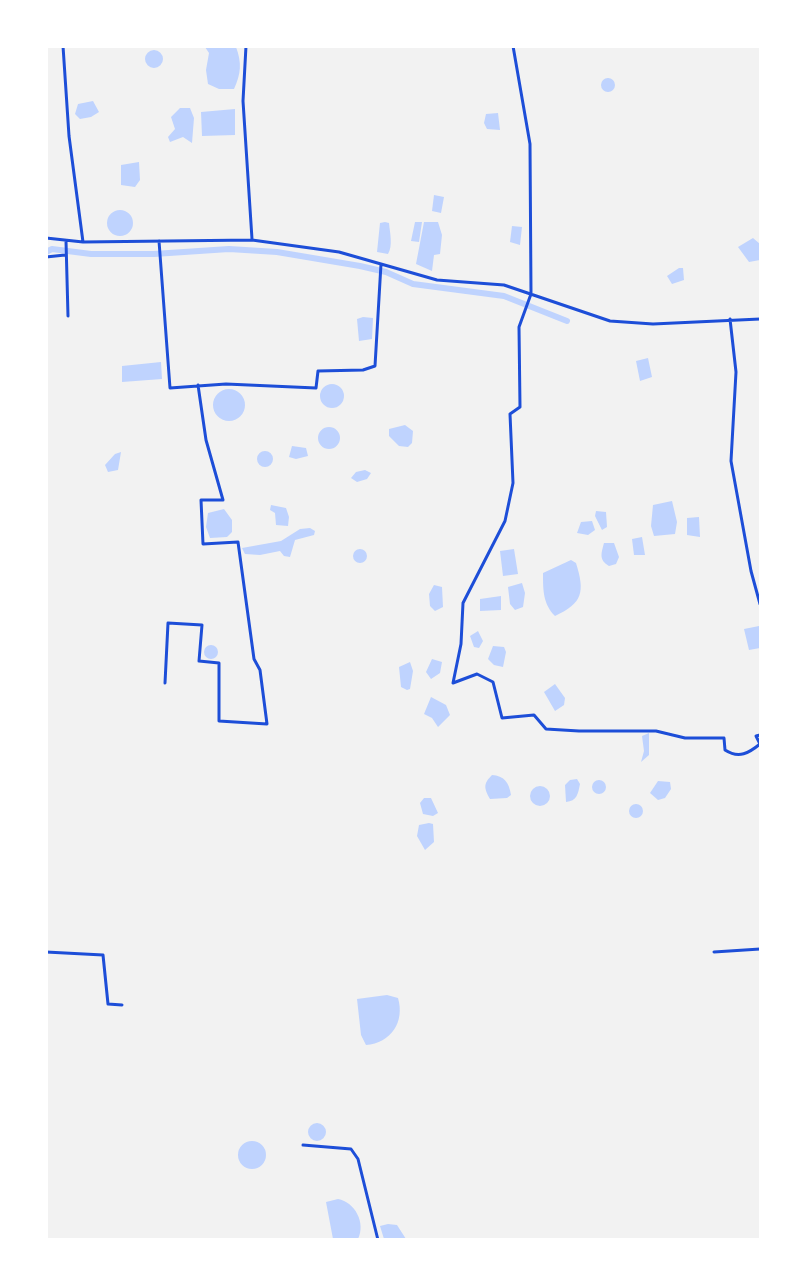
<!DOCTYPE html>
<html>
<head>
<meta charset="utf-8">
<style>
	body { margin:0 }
	#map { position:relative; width:807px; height:1286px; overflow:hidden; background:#f2f2f2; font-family:"Fira Sans Condensed",sans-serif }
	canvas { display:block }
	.frame { position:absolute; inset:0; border:48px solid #fff; pointer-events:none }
</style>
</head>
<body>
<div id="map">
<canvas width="807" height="1286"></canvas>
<div class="frame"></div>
</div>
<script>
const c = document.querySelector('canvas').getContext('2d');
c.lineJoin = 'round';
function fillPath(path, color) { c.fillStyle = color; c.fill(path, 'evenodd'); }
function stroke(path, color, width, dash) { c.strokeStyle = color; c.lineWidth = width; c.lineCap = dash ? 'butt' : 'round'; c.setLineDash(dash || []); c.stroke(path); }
fillPath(new Path2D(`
	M205 47H236C242 63 241 74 234 89H219L208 84 206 70 209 53Z
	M145 59a9 9 0 1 1 18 0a9 9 0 1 1-18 0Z
	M601 85a7 7 0 1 1 14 0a7 7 0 1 1-14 0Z
	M93 101 99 112 91 117 80 119 75 114 78 104Z
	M180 108H190L194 118 192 143 183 137 170 142 168 137 175 129 171 117Z
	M235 109V135L202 136 201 112Z
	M498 113 500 130 487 129 484 123 486 114Z
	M139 162 140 180 135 187 121 185V165Z
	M434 195 444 197 441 213 432 211Z
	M107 223a13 13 0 1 1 26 0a13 13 0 1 1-26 0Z
	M385 222 389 223C390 233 393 246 388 254L377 252 380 223Z
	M415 222H422L419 242 411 241Z
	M424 222H438L442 235 440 254 434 255 432 271 416 264Z
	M512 226 522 227 520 245 510 242Z
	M753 238 760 244V260L749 262 738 247Z
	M679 268H683L684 280 672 284 667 276Z
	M363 317 373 318 372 339 359 341 357 319Z
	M648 358 652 377 640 381 636 361Z
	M161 362 162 379 122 382V366Z
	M320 396a12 12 0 1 1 24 0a12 12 0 1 1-24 0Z
	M213 405a16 16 0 1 1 32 0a16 16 0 1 1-32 0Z
	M405 425 413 431 412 443 408 447 399 446 389 436V429Z
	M318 438a11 11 0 1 1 22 0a11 11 0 1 1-22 0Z
	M292 446 306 448 308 456 296 459 289 457Z
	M257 459a8 8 0 1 1 16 0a8 8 0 1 1-16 0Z
	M121 452 118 470 108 472 105 465 115 454Z
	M365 470 371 473 367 479 357 482 351 478 356 472Z
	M672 501 677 522 675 534 654 536 651 526 653 505Z
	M271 505 286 508 289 517 288 526 276 525 275 513 270 510Z
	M224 509 232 520V532L227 537 210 538 206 527 208 513Z
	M596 511 606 512 607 527 602 530 595 516Z
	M699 517 700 537 687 535V518Z
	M592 521 595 530 588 535 577 533 581 522Z
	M310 528 315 531 314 535 295 540 290 557 284 556 280 551 260 555 245 554 242 548 281 541 300 529Z
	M642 537 645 555H634L632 539Z
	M604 543H614L619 557 616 564 609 566C599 560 601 554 604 543Z
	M514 549 518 574 503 576 500 551Z
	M353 556a7 7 0 1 1 14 0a7 7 0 1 1-14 0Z
	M571 560 576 563C585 592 583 603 555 616 543 604 543 590 543 573Z
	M522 583 525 593 523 607 515 610 510 604 508 587Z
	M434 585 442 587 443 607 435 611 430 606 429 594Z
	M501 596V610L480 611V599Z
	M759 626 760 648 749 650 744 629Z
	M478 631 483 641 479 648 474 647 470 636Z
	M204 652a7 7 0 1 1 14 0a7 7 0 1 1-14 0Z
	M493 646 504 647 506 652 503 667 494 665 488 659Z
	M432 659 442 662 440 673 431 679 426 672Z
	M410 662 413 671 410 689 407 690 401 687 399 667Z
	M555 684 565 698 564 705 555 711 544 692Z
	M431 697 446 705 450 715 438 727 432 718 424 714Z
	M649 733V755L641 762 644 751 642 736Z
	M492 775C504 776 509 782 511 795L507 798 490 799C484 788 483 784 492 775Z
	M577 779 580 784C578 794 577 801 566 802L565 785 570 780Z
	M592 787a7 7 0 1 1 14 0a7 7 0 1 1-14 0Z
	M658 781 670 782 671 789 665 798 658 800 650 793Z
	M530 796a10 10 0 1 1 20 0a10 10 0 1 1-20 0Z
	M424 798H431L438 813 433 816 423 814 420 803Z
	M629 811a7 7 0 1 1 14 0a7 7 0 1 1-14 0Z
	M429 823 433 824 434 842 425 850 417 836 419 825Z
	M387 995 398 998C405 1022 391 1043 366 1045L361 1035 357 999Z
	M308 1132a9 9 0 1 1 18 0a9 9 0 1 1-18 0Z
	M238 1155a14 14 0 1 1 28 0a14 14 0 1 1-28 0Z
	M338 1199C355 1202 366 1223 358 1239H333L326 1202Z
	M388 1224 397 1225 406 1239H384L380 1226Z`), '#bfd3fe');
stroke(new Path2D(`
	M46 252 52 249 91 254H154L229 249 277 252 360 266 386 272 413 284 504 296 567 321`), '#bfd3fe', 6);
stroke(new Path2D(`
	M63 46 69 136 83 242
	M246 46 243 101 252 239
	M513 46 530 144 531 294 519 327 520 407 510 414 513 483 505 521 463 603 461 644 453 683 477 674 493 682 502 718 534 715 546 729 579 731H656L685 738H724L725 750C739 759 749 753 760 744
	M46 238 83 242 252 240 339 252 437 280 504 285 610 321 653 324 760 319
	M66 241 68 316
	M159 241 170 388 226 384 316 388 318 371 363 370 375 366 381 264
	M46 257 65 255
	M730 319 736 372 731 461 751 571 760 604
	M165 683 168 623 202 625 199 661 219 663V721L267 724 260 670 254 659 238 542 203 544 201 500H223L206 440 198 385
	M760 744 756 736 760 735
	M46 952 103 955 108 1004 122 1005
	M714 952 760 949
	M303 1145 351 1149 358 1159 378 1240`), '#1d4ed8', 3);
</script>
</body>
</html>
